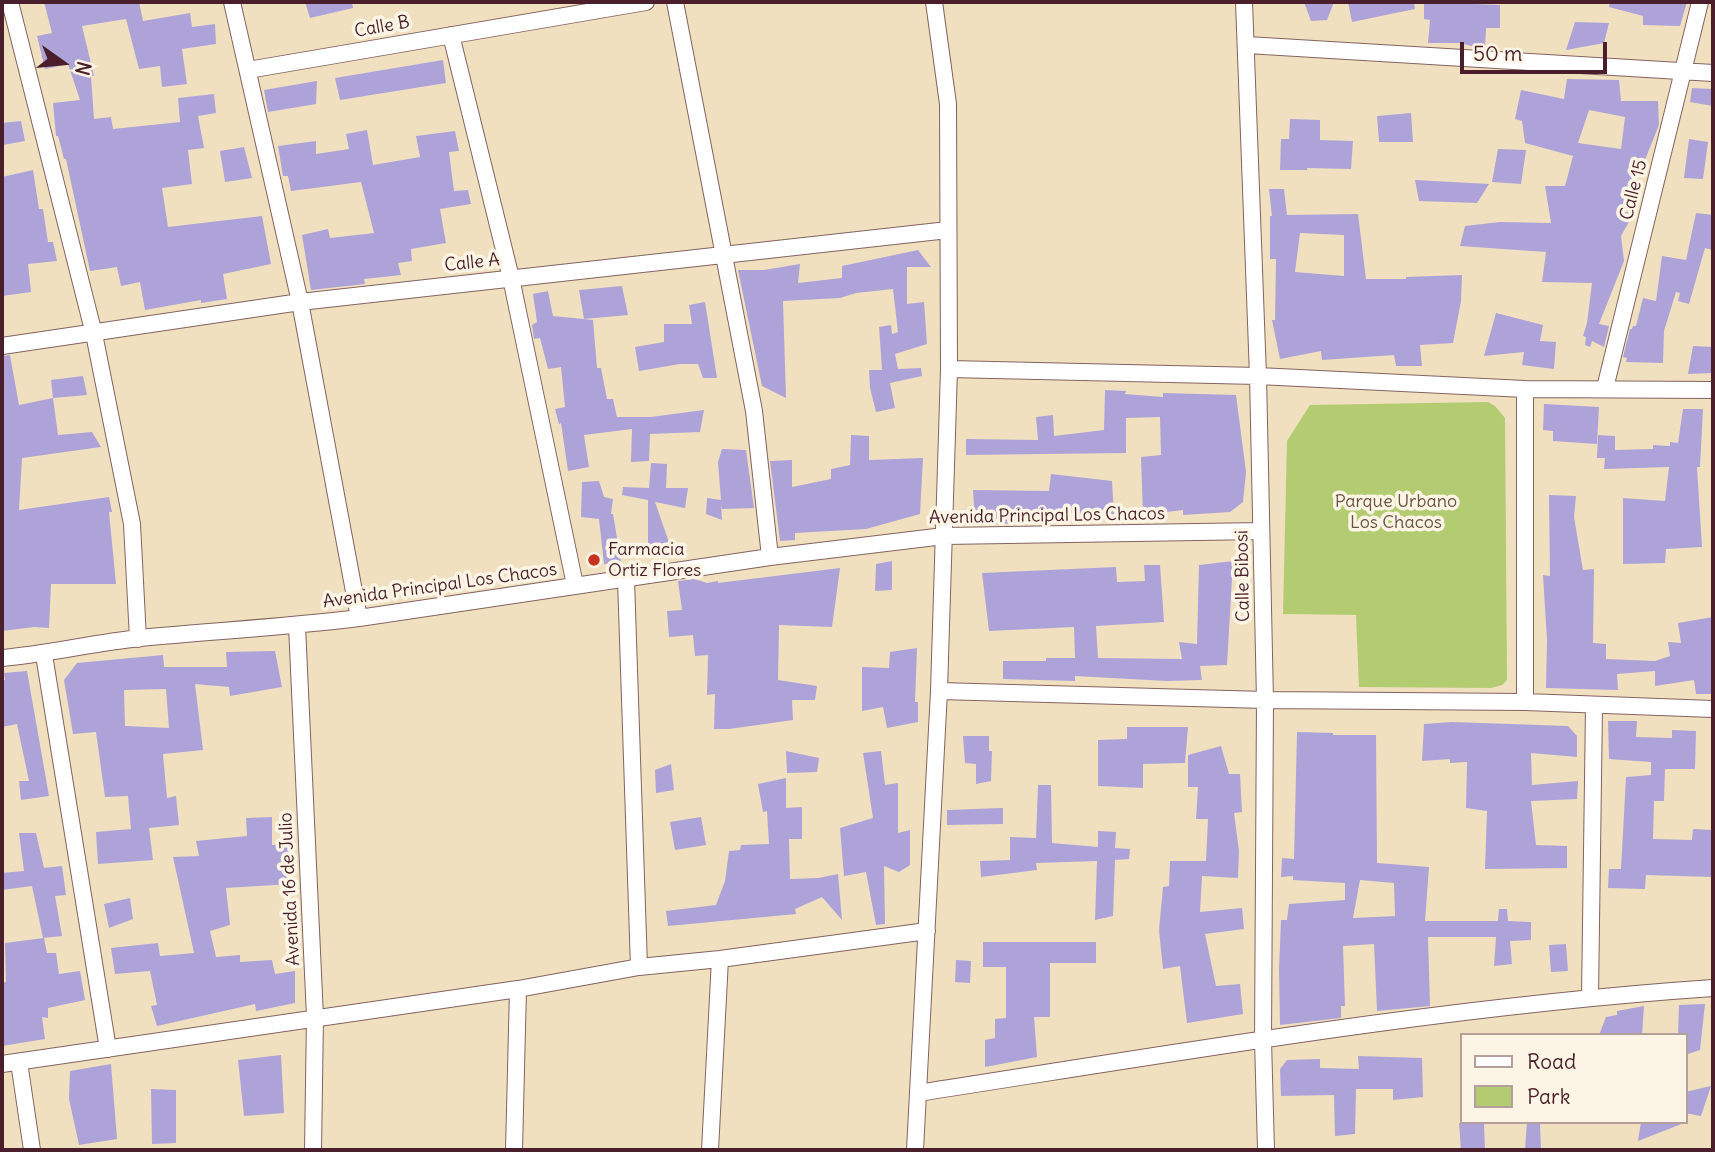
<!DOCTYPE html>
<html>
<head>
<meta charset="utf-8">
<style>
	body { margin:0 }
	#map { position:relative; width:1715px; height:1152px; overflow:hidden; background:#f0e0c0; font-family:Delius,sans-serif }
	canvas { display:block }
	.frame { position:absolute; inset:0; border:4px solid #4a1f2b; pointer-events:none }
	.legend { position:absolute; left:1460px; top:1033px; width:228px; height:91px; box-sizing:border-box; background:#fcf5e5; border:2px solid #b59f9b; margin:0; padding:9px 12px; list-style:none; font-size:21px; color:#4a1f2b }
	.legend li { display:flex; align-items:center; gap:14px; height:35px }
	.legend b { width:35px; border:2px solid #b59f9b }
	.north { position:absolute; left:28px; top:28px; width:70px; height:70px; -webkit-text-stroke:5px #fcf5e5; paint-order:stroke; rotate:105deg; font-size:19px; font-weight:700; line-height:28px; text-align:center; color:#4a1f2b }
	.north::after { content:''; display:block; margin:auto; width:24px; height:32px; background:#4a1f2b; clip-path:polygon(50% 0,100% 100%,50% 72%,0 100%) }
	.scale { position:absolute; left:1460px; top:42px; width:147px; height:32px; box-sizing:border-box; border:4px solid #4a1f2b; border-top:0; padding-left:9px; font-size:21px; line-height:24px; white-space:nowrap; color:#4a1f2b; -webkit-text-stroke:5px #fcf5e5; paint-order:stroke }
</style>
</head>
<body>
<div id="map">
<canvas width="1715" height="1152"></canvas>
<div class="frame"></div>
<ul class="legend">
<li><b style="height:9px;background:#fff"></b>Road</li>
<li><b style="height:19px;background:#b3cc71"></b>Park</li>
</ul>
<div class="north">N</div>
<div class="scale">50 m</div>
</div>
<script>
const c = document.querySelector('canvas').getContext('2d');
c.lineJoin = 'round';
function fillPath(path, color) { c.fillStyle = color; c.fill(path, 'evenodd'); }
function stroke(path, color, width, dash) { c.strokeStyle = color; c.lineWidth = width; c.lineCap = dash ? 'butt' : 'round'; c.setLineDash(dash || []); c.stroke(path); }
function drawText(font, color, halo, rows, align = 'center') {
  c.font = font + ' Delius,sans-serif'; c.lineWidth = 7; c.setLineDash([]); c.textBaseline = 'middle'; c.strokeStyle = halo; c.fillStyle = color; for (const [text, x, y, turn = 0] of rows) {
    c.save(); c.translate(x, y); c.rotate((+turn || 0) * Math.PI / 180); c.textAlign = isNaN(turn) ? turn : align; if (halo) c.strokeText(text, 0, 0); c.fillText(text, 0, 0); c.restore();
  }
}
fillPath(new Path2D(`
	M1488 402 1495 406 1505 418 1507 680 1502 685 1491 688 1359 687 1356 615 1283 614 1287 441 1310 405Z`), '#b3cc71');
fillPath(new Path2D(`
	M44 2H139L143 21 190 13 192 27 215 24 216 44 182 49 187 84 162 87 160 66 139 69 126 19 82 26 94 76H91L94 119 111 117 113 129 180 122 178 98 214 94 216 113 198 116 204 148 188 150 192 184 162 188 168 227 262 216 271 264 223 274 227 299 201 303V300L145 310 140 282 121 286 117 267 90 271 66 159H64L58 136H56L53 103 80 100 68 64 45 69 37 36 52 33Z
	M305 2H352L353 8 310 18Z
	M1304 2H1334L1327 20 1311 21Z
	M1348 2H1414L1415 9 1352 22Z
	M1424 2 1500 5V28H1486L1485 49 1459 43H1428L1430 20 1424 19Z
	M1610 2H1687L1680 26 1643 25V16L1609 7Z
	M1575 22 1609 23 1604 43 1566 50Z
	M443 60 446 83 340 100 335 78Z
	M1567 79 1619 80 1621 101H1658L1659 125 1624 212 1634 213 1621 236 1624 261 1599 324 1609 326 1604 347 1592 341 1590 347 1585 345 1586 337 1583 336 1587 323 1592 283 1542 282 1546 252 1460 246 1465 226 1500 222 1551 223 1545 186H1565L1573 156 1525 143 1522 121 1515 119 1521 90 1564 99ZM1589 110 1625 117 1621 149 1578 143Z
	M317 81 316 104 268 112 264 90Z
	M1692 88 1713 89V106L1690 102Z
	M1411 113 1413 142H1379L1377 116Z
	M1290 119 1320 120V140L1353 141 1351 169 1307 168V170H1280L1281 139H1289Z
	M21 121 25 141 3 145 2 123Z
	M367 130 373 165 420 157 416 136 455 131 459 151 449 152 454 191 468 190 471 204 440 209 446 243 411 249 412 261 398 263 401 275 364 279 365 284 311 290 302 235 328 229 330 238 374 233 361 182 291 191 288 176H283L278 146 316 141V154L349 149 346 134Z
	M1689 139 1708 142 1703 179 1684 178Z
	M244 147 252 178 225 182 220 151Z
	M1498 149 1526 150 1521 184 1492 182Z
	M33 170 39 209H43L48 242H53L57 261 28 264 31 292 2 296V177Z
	M1415 180 1489 184 1477 203 1419 201Z
	M1269 189H1284L1287 215 1358 214 1366 279H1406V277L1462 275 1461 301 1453 343 1420 345 1422 366H1396L1394 355 1322 360 1321 351 1280 359 1272 320H1275L1276 259H1270V216H1272ZM1300 233 1344 235V276L1295 272Z
	M1696 213 1713 215V250L1705 248 1689 304 1678 301 1680 293 1676 292 1664 331 1663 363 1626 362 1627 358 1623 357 1630 329H1632L1633 326H1636L1643 298 1656 301 1662 256 1686 260Z
	M918 250 931 267H907V304L924 302 927 344 895 354 898 369 921 368 922 376 890 383 895 408 876 412 870 388 869 370H882L879 327 891 325 892 334 898 332 893 289 856 293 840 298 783 301 786 398 762 386 738 270H764L800 264 798 283 842 278V266Z
	M622 286 628 315 584 319 579 290Z
	M548 291 553 316 593 320 597 368H601L607 399H613L617 417H651L704 410 700 432 650 434 649 461 631 462 632 429 584 435 589 467 568 471 561 423 559 424 555 409 565 407 561 367 548 369 540 338 534 339 532 325 537 322 533 294Z
	M705 302 717 378H703L698 364H680L639 371 635 347 664 342V324H692L689 305Z
	M1496 313 1543 325 1540 341 1556 342 1554 369 1522 365 1524 352 1484 356Z
	M1693 346 1713 347V373L1688 374Z
	M10 355 19 405 53 398 58 435 92 432 101 447 22 458 19 510 109 497 112 512H109L116 584H51L49 628 34 627 2 631V356Z
	M83 376 87 395 53 398 51 380Z
	M1105 390 1126 391 1125 394 1163 397V393L1236 395 1246 472 1243 502 1230 512 1183 515V510L1143 515 1141 457 1161 455 1160 417 1126 418V453L966 455V439L1038 440 1036 417 1053 415 1054 436 1104 430Z
	M1544 404 1599 407 1597 444 1553 441V431L1543 430Z
	M1683 409H1703L1700 467H1697L1702 547 1666 549 1665 563 1623 564V498L1665 501 1669 467 1604 469 1605 458H1597L1598 435 1615 436V450L1653 449V445L1670 446V442L1678 443Z
	M851 435 869 436V460L923 458 920 514 866 529 795 533V540L780 541 770 461 792 460V487L831 479V469L850 465Z
	M722 449 746 450 754 508 722 509 721 503 722 520 706 514 707 498 721 500 718 462Z
	M651 463 667 464 666 488H688L685 508 655 502 672 551 648 544V500L622 495 623 487 649 488Z
	M1051 474 1112 481 1114 514H1100V520L1075 522V513L1020 515V523L980 525 978 518H975L973 490 1049 491Z
	M599 481 604 497 613 499 611 514H613L621 562 604 564 599 519 581 517 582 482Z
	M1549 495 1576 496 1574 517 1583 570 1594 569 1593 643 1606 644V659L1655 661 1670 656 1668 642 1681 643 1678 623 1713 617V694H1696L1694 680 1655 686V671L1617 674 1618 690 1546 688 1547 640 1543 575 1550 576Z
	M892 561V590L875 591 876 564Z
	M1233 561 1227 665 1200 666 1202 680 1167 681 1075 676V681L1003 679V661H1046V658H1075L1074 627 989 631 982 573 1116 567 1117 582 1145 581 1144 565H1160L1164 622 1096 626 1098 658 1182 659 1179 642 1197 644 1199 565Z
	M840 568 832 627 779 625 778 680 817 686 815 700H792L793 720 729 729H714L715 694 707 695 708 655 695 656 693 635 669 637 667 611 682 610 678 581 695 579 707 583 718 581V583Z
	M917 648 915 702H918V722L887 728 883 707 862 711V667L889 668 890 652Z
	M275 651 282 687 230 696 229 687 195 684 203 750 163 754 167 798 176 796 179 825 149 828 153 860 98 864 96 832 131 829 128 796 105 797 96 732 73 734 64 680 77 663 163 655 164 667H227L226 652ZM166 689 169 728 125 726 124 690Z
	M27 671 49 796 21 800 19 781H29L17 724 2 727V680H5L4 673Z
	M1608 721H1637L1636 737 1672 738V730L1696 731 1695 769H1665L1664 801H1654L1653 839 1692 840 1693 829 1713 830V877L1646 875 1645 889 1608 888 1609 869H1621L1626 777 1651 775V762L1609 759Z
	M1452 722 1568 726 1577 736V757L1531 753 1532 785 1578 781 1577 799 1531 801 1536 845 1567 846V868L1485 869 1487 811 1466 808 1467 762 1450 763V759L1422 761 1424 724Z
	M1127 727H1188L1185 763 1143 764V788L1098 786V740L1127 739Z
	M1297 732 1333 733V735H1376L1377 863 1429 867 1425 921H1498L1499 909H1507L1508 921 1531 922V940L1510 941 1512 964 1494 966 1496 937H1428L1430 1006 1377 1011 1374 944 1343 946 1345 1006H1341V1018L1280 1025 1279 969 1281 920H1287L1289 904 1345 900V883L1293 880V876L1281 877 1282 858 1294 859ZM1360 880 1394 883 1395 916 1353 918Z
	M963 736H989V751H992L991 781 976 784V764L965 763Z
	M1221 746 1229 774H1240L1242 812 1234 813 1239 851 1238 878 1202 876 1200 912 1242 908 1244 929 1205 934 1216 986 1240 984 1243 1014 1187 1023 1180 966 1163 969 1159 930 1163 887 1169 886 1170 861H1206L1208 819H1196L1198 787H1188V755Z
	M786 751 819 758 817 772 787 773Z
	M881 751 885 785 898 783V833L910 830V865L899 872 884 866 885 924 876 925 866 872 844 876 840 828 873 818 863 753Z
	M671 764 674 790 656 793 655 770Z
	M786 778V808L802 807V839H789L790 879 818 878 838 874 842 920 822 897 795 909 796 914 668 926 666 911 716 905 725 881 729 851 740 850 741 845 769 844 767 811 763 812 758 784Z
	M1038 785H1051L1052 843 1098 847V831L1116 832 1115 848 1130 849 1129 859 1115 860 1113 916 1095 920 1097 861 1036 863 1037 870 981 877 980 861 1010 860V837L1036 838Z
	M1003 808V824L947 825V810Z
	M272 817V845L292 843 291 884 226 888 230 925 210 931 216 957 240 955V962L272 960 275 974 295 971V1003L256 1011 255 1004 157 1026 151 1006 157 1005 150 971 115 974 111 948 158 943 160 956 194 953 173 857 199 856 196 841 247 836 246 818Z
	M701 817 706 845 675 850 670 822Z
	M19 833H36L44 868 62 866 66 895 55 896 62 936 43 938 32 886 2 890V873L24 871Z
	M130 898 133 919 109 928 104 904Z
	M44 938 47 953H56L59 974 80 971 85 1000 48 1008V1018L42 1017 45 1039 2 1046V983L6 982 5 943Z
	M983 942H1096V963H1050V1017H1034L1037 1057 985 1067V1040L995 1038V1019L1006 1018V967H983Z
	M1566 944 1568 971 1551 972 1549 945Z
	M956 960 971 961 970 983 955 982Z
	M1705 1004 1700 1050 1685 1055V1035H1678L1679 1005Z
	M1644 1006 1642 1035H1599L1606 1017 1617 1015V1011Z
	M281 1055 284 1113 244 1116 238 1060Z
	M1358 1056 1422 1058 1423 1097 1393 1100V1089H1356L1355 1134 1335 1136 1334 1095 1281 1096 1280 1069 1287 1060 1320 1059V1068L1359 1069Z
	M111 1064 117 1139 79 1145 69 1099 70 1071Z
	M1711 1086 1701 1116 1685 1113V1092Z
	M151 1089 176 1090V1143L152 1144Z
	M1484 1122 1485 1150H1461L1459 1123Z
	M1527 1122H1540L1541 1150H1525Z
	M1641 1122H1684V1123L1638 1141Z`), '#ada3d9');
const street = new Path2D(`
	M10 2 94 334 132 524 138 639
	M232 2 300 302 359 618
	M675 2 754 411 770 557
	M1244 2 1258 376 1265 700 1263 1040 1266 1150
	M451 35 511 278 575 585
	M1247 45 1713 73
	M248 70 646 2
	M2 346 300 302 948 230
	M949 369 1258 376 1525 389 1713 390
	M1605 388 1700 2
	M626 580 639 967
	M297 626 315 1017 313 1150
	M44 655 108 1049
	M2 658C48 654 93 643 140 638 213 631 286 627 359 618L770 557 944 536 1261 531
	M939 691 1265 700 1525 702 1713 709
	M1525 702V389
	M1590 997 1594 706
	M19 1062 32 1150
	M2 1064 518 989 639 967 720 959 927 931
	M918 1093C1182 1052 1447 1006 1713 988
	M514 1150 518 989
	M710 1150 720 959
	M915 1150 939 691 949 369 948 104 934 2`);
stroke(street, '#84635f', 18);
stroke(street, '#fff', 16);
for (const [x, y, r, color] of [
	[594,560,7,"#c8321e"]
]) { const dot = new Path2D(); dot.arc(x, y, r, 0, 2 * Math.PI); c.fillStyle = color; c.fill(dot); stroke(dot, '#fcf5e5', 2.5); }
drawText('18px', '#4a1f2b', '#fcf5e5', [
	["Calle B",382,27,-10],
	["Calle 15",1634,190,-76],
	["Calle A",472,263,-6],
	["Avenida Principal Los Chacos",1047,516,-1],
	["Calle Bibosi",1243,576,-91],
	["Avenida Principal Los Chacos",440,586,-8],
	["Avenida 16 de Julio",290,889,-93]
]);
drawText('18px', '#6a5340', '#fcf5e5', [
	["Parque Urbano",1396,502],
	["Los Chacos",1396,523]
]);
drawText('18px', '#4a1f2b', '#fcf5e5', [
	["Farmacia",608,550],
	["Ortiz Flores",608,571]
], 'left');
</script>
</body>
</html>
